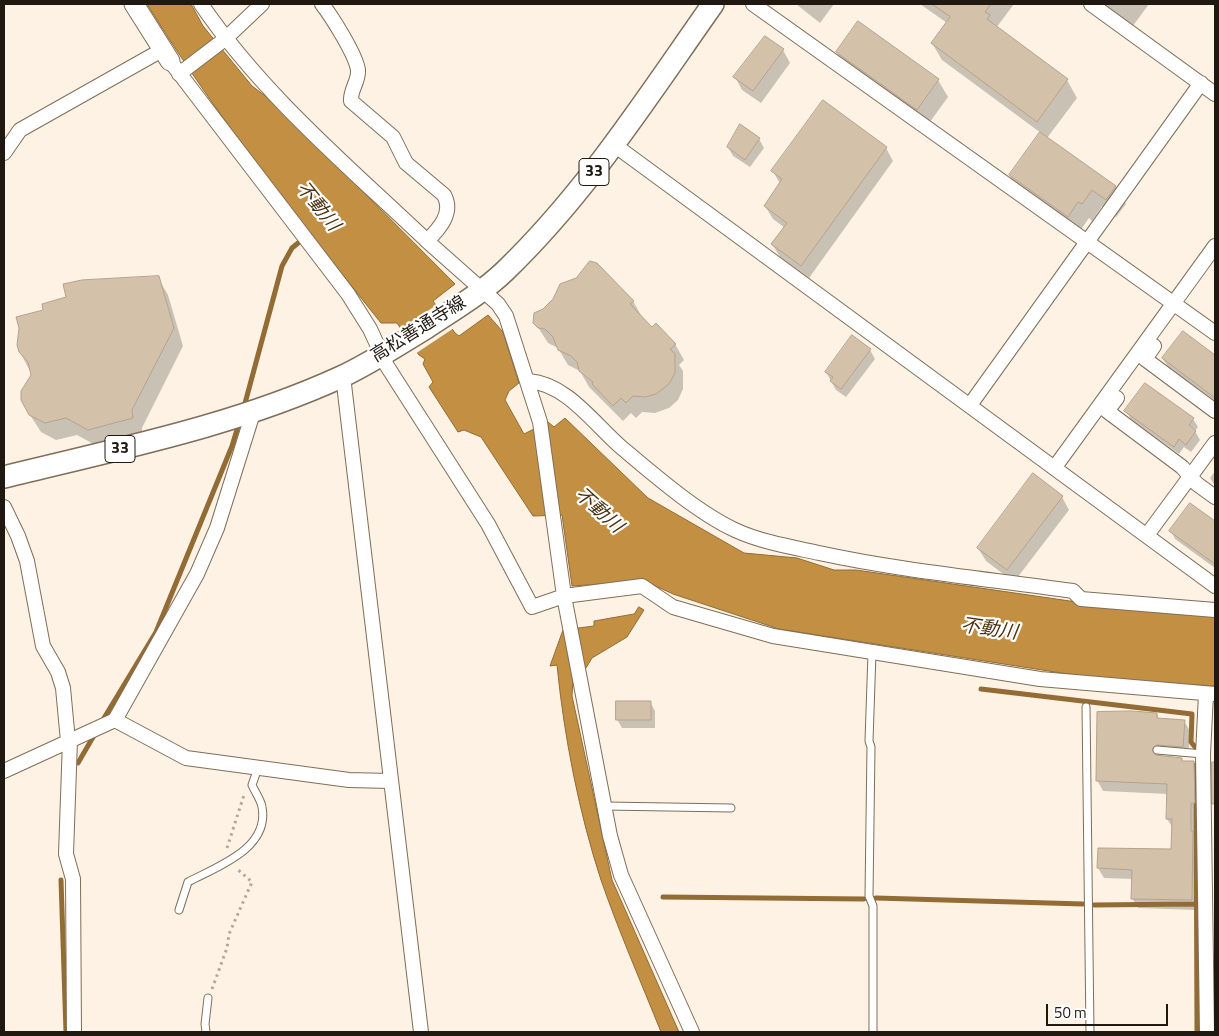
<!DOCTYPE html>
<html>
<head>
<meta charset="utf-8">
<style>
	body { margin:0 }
	#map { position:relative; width:1219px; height:1036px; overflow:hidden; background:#fdf2e3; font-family:"Titillium Web",sans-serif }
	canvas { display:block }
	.frame { position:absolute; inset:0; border:5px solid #201911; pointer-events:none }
	.scale { position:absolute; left:1046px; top:1004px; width:122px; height:22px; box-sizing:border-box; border:2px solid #201911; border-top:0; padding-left:6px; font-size:15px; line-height:18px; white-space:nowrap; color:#201911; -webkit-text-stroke:4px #fff; paint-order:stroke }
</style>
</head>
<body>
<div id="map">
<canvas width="1219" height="1036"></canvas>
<div class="frame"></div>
<div class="scale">50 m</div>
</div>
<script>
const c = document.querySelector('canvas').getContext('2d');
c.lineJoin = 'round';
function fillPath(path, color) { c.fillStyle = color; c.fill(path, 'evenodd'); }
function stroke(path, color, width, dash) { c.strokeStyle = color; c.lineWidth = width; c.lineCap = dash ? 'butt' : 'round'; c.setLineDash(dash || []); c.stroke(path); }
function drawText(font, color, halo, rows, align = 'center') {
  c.font = font + ' "Titillium Web","Noto Sans JP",sans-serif'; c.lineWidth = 4.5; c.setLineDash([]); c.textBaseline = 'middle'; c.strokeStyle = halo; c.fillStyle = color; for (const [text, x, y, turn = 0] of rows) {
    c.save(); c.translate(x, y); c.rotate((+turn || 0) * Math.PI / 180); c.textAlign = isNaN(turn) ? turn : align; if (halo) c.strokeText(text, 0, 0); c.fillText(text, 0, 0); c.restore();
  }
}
const water = new Path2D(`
	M147 4H191L203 26 252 86 276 104 455 284 433 301 455 333 459 336 488 315 503 332 519 383 509 391 505 400 524 434 548 422 554 427 565 418 648 498 744 553 797 558 834 570H856L1125 609 1215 616V686L1100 679 779 629 673 594 645 581 572 586 562 515 533 516 481 437 464 430 458 432 429 387 433 382 423 364 425 359 419 355 397 323H381C299 220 216 116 147 4Z
	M639 607 644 610 627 637 592 658 586 668 573 679 572 696 612 880 679 1032H661C641 982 619 932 601 880 579 813 564 736 557 665L550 666 563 630 594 626V621L634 614Z`);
fillPath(water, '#c38f43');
stroke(water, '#926c34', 1);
fillPath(new Path2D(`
	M438 304 454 328 415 354 399 330Z`), '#fdf2e3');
fillPath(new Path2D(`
	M796 4H834L820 23Z
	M920 4H1014L996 28 1067 80 1077 98 1047 138 1116 187 1126 204 1116 217 1102 206 1092 221 1089 218 1078 234 1020 193 1010 176 1041 133 942 60 932 43 947 23Z
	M1091 4H1149L1130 30Z
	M758 46 783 50 790 63 761 103 742 90 735 77Z
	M837 52 938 80 948 97 927 126 847 69Z
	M740 126 759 139 764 148 750 167 733 156 728 147Z
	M886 148 893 161 809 278 780 257 772 244 785 228 773 219 765 206 780 184 773 171Z
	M593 262 633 301 642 317 652 328 675 344 684 360 679 365 683 371V389L678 400 669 408 655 413 642 412 636 418 631 413 623 421 589 387 580 371 568 365 558 348 548 343 534 321 583 273 587 264Z
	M158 278 168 295 183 346 142 428V435L99 447 77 435 56 440 41 432 30 415 32 375 20 352Z
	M1183 332 1215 356V401L1168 367 1163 359Z
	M870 350 875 359 846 397 836 390 826 372Z
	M1126 411 1193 419 1198 427 1195 431 1200 440 1191 452 1184 447 1179 454 1131 419Z
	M1215 471V486L1210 478Z
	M1062 497 1069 510 1014 582 986 561 978 548Z
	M1190 505 1215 522V568L1175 539 1171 531Z
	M650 702 655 711V728H622L617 719Z
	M1157 714 1159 719 1184 721 1190 731 1188 757 1163 755 1158 757 1181 759 1183 763H1194L1199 773 1200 813 1197 812 1196 840 1198 843 1197 910 1138 908 1132 898 1133 879 1104 878 1098 868 1172 850 1173 828 1167 819 1168 794 1103 791 1097 780Z
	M1214 731H1215V806L1214 804Z`), '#0003');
stroke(new Path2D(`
	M244 407 282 266 292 248 303 239
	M981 689 1192 714 1191 742 1195 747
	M101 723 156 632 232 446 239 423
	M78 763 96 732
	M1196 765 1197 1032
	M61 880 66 1032
	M663 897 864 899
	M876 898 1083 904
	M1094 905 1195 904`), '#926c34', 5);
const building = new Path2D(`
	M932 4H991L985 12 990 15 987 19 1068 79 1037 122 931 43 950 17Z
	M858 21 939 79 917 110 836 52Z
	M765 36 784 49 753 91 733 77Z
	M823 100 887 147 801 266 771 244 787 223 764 206 782 179 771 171Z
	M740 124 760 138 745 160 727 147Z
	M1040 132 1116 186 1106 200 1092 190 1082 204 1078 202 1068 217 1009 175Z
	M590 261 597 263 634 301 630 304 652 327 656 323 676 344 670 349 675 354V373L669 384 656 394 645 397 633 396 626 403 621 398 613 406 592 384 593 382 579 371 577 362 571 356 558 350 553 337 545 329 538 328 533 323 534 313 543 309 553 299 560 284 576 278Z
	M159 276 174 328 132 410 133 418 88 430 66 418 45 423 29 415 21 400V391L31 375 28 362 19 352 17 345 19 328 16 317 43 310 42 304 66 297 63 284 82 280Z
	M1183 331 1215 355V398L1162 358Z
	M852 335 871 349 841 389 830 381 833 377 825 372Z
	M1145 383 1194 418 1189 425 1196 431 1186 445 1179 439 1174 447 1124 411Z
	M1033 473 1063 496 1007 570 977 548Z
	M1190 503 1215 521V564L1169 531Z
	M616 701H651V720H616Z
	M1132 711 1157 713V718L1185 720 1183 747 1157 745 1152 750 1156 755 1182 758V761H1194L1195 803H1191V831H1193L1192 900 1131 899 1132 870 1097 868 1098 848 1171 849 1172 819H1166L1167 784 1096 781 1097 712Z
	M1212 762H1215V804H1212Z`);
fillPath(building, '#d3c1aa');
stroke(building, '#b4a28c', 1);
const lane = new Path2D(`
	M872 653 869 741 871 747 869 896 873 906V1032
	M1086 707 1090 1032
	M1157 750 1203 754
	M605 806 731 808
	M179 910 188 882C216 867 270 849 262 807 261 800 255 792 252 785L258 768
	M206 1032 205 1024 208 998`);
const street = new Path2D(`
	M201 4C263 95 348 166 427 241
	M322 4C332 17 356 55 358 70 359 81 350 90 351 101L393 137 406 163 444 195C454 213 439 229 427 241L498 304 506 316 540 422 564 596 610 836 621 875 692 1032
	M753 4 1215 333
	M1091 4 1215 94
	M170 61 348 294 370 329 387 366 488 524 532 607 564 596 642 586 673 607 773 636 1040 679 1215 694
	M179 74 225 39 262 4
	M613 144 1215 586
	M4 153 20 130 162 50
	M1154 346 1145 359 1215 411
	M343 376 421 1032
	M529 381C567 384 594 424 622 448 654 475 698 513 735 530 761 542 791 547 819 553 902 571 988 579 1073 591L1081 599 1215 610
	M1117 398 1107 411 1182 467 1197 484 1215 497
	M970 405 1201 83
	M1055 467 1215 246
	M4 507 18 536 27 561 43 646 58 672 63 688 68 741
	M1147 535 1215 443
	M1206 694 1203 754 1207 1032
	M115 720 186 758 349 780 390 781
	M70 740 66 854 73 879 74 1032
	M4 771 115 720 197 574 217 528 253 413`);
const secondary = new Path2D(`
	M134 4 170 61`);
const primary = new Path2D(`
	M4 477C117 449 234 426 341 377 371 363 398 345 426 328 453 310 482 293 505 271 587 192 648 96 713 4`);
stroke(lane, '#7f6f59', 9);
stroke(street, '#7f6f59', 16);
stroke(secondary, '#7f6f59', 21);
stroke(primary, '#7f6f59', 24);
stroke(new Path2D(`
	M227 848 244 795
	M212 989 227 948 229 934 252 882 236 868`), '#b1a79b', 3, [2.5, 4]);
stroke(lane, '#fff', 7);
stroke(street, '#fff', 14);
stroke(secondary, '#fff', 19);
stroke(primary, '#fff', 21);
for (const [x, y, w] of [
	[594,172,30],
	[120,449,30]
]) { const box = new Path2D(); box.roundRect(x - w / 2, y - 13.5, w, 27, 4); c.fillStyle = '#fff'; c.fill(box); stroke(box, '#201911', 1); }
drawText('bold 16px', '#201911', null, [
	["33",594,172],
	["33",120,449]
]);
drawText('18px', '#201911', '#fff', [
	["高松善通寺線",419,330,-32]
]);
drawText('italic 19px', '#4a3313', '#fff', [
	["不動川",317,207,51],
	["不動川",598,511,42],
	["不動川",989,630,8]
]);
</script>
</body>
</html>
